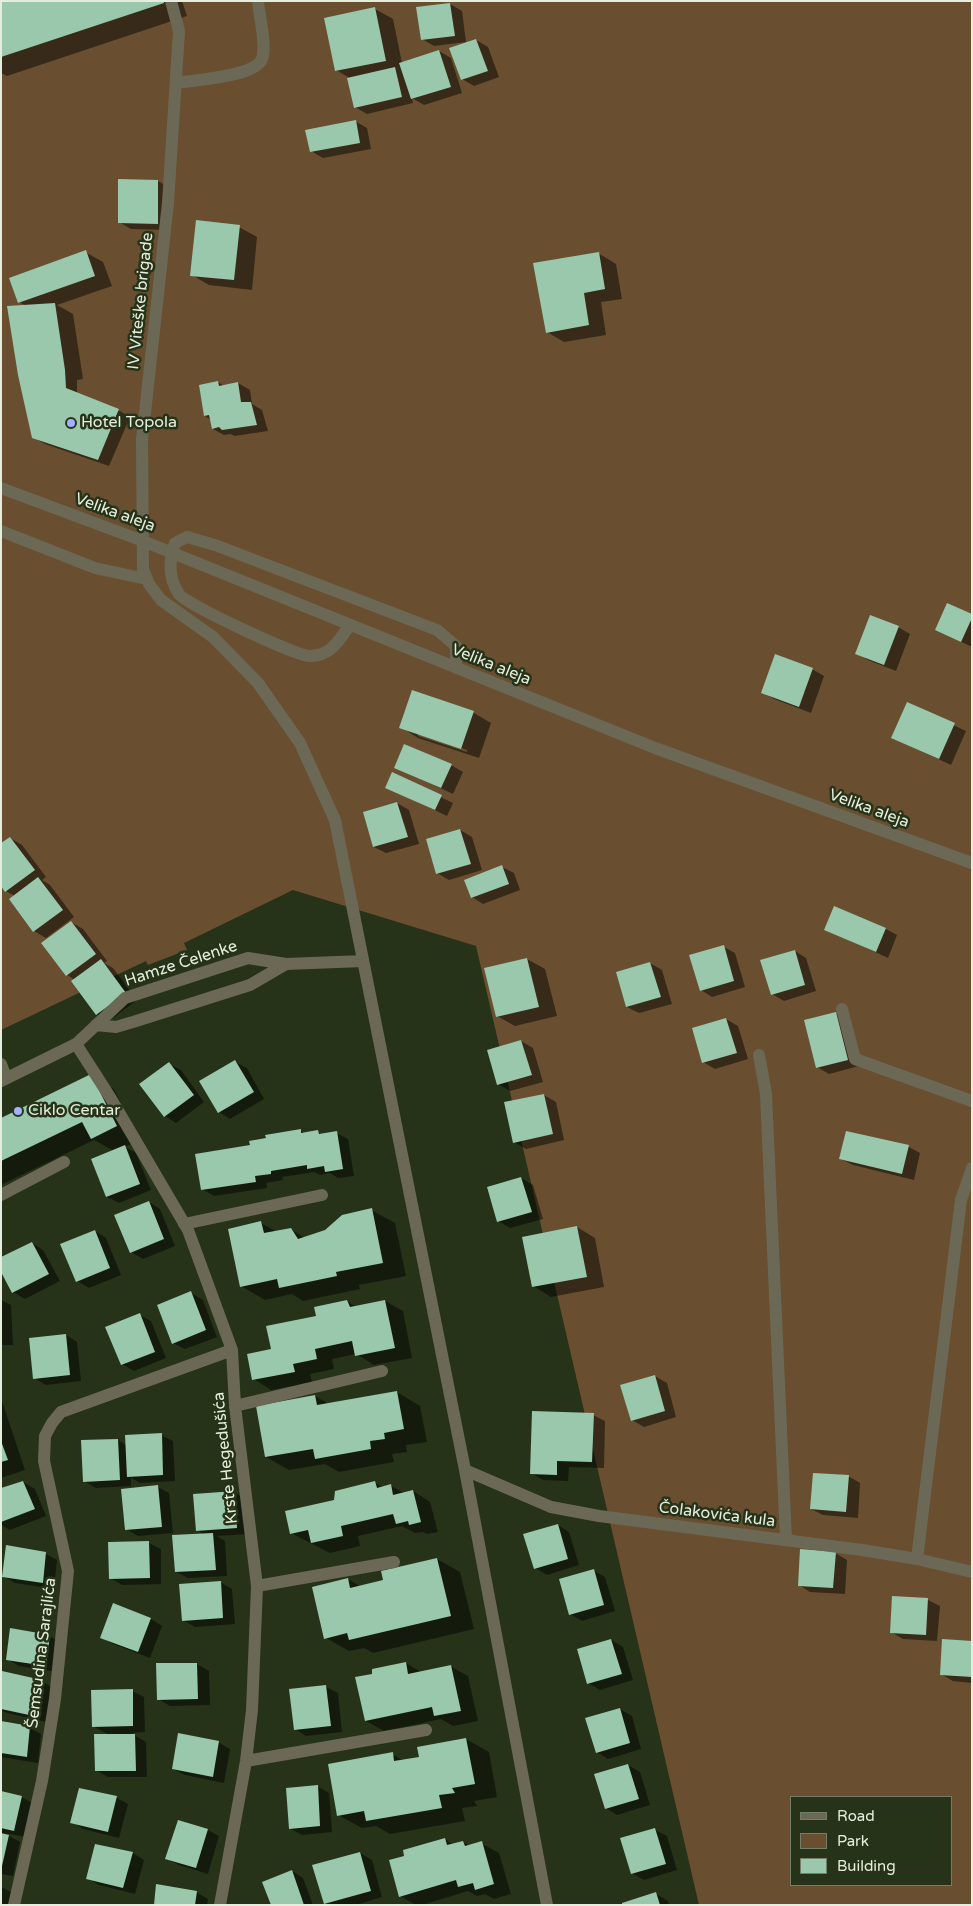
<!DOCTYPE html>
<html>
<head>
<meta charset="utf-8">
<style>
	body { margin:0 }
	#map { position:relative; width:973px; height:1906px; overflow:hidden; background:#263318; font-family:"Varela Round",sans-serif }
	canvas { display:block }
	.frame { position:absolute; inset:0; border:2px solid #e5eedd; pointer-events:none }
	.legend { position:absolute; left:790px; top:1796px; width:162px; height:90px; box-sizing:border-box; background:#263318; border:1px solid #727e67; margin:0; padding:6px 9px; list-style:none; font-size:15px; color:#e5eedd }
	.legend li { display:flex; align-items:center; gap:10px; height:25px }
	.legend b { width:25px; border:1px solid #727e67 }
</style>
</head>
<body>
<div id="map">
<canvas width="973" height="1906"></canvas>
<div class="frame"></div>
<ul class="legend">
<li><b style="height:6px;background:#6b6956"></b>Road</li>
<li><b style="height:14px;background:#694f30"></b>Park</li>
<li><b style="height:14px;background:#99c8ac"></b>Building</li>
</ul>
</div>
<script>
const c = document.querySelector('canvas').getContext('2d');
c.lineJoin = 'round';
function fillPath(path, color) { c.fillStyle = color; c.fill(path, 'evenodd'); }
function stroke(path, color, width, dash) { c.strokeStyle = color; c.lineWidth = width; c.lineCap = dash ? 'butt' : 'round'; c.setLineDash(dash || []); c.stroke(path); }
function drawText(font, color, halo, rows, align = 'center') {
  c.font = font + ' "Varela Round",sans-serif'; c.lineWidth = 5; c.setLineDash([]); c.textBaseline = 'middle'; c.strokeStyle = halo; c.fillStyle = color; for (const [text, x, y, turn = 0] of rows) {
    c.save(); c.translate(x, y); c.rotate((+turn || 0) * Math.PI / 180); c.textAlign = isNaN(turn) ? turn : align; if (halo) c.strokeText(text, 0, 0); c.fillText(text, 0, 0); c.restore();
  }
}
fillPath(new Path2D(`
	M1 1H972V1905H699L476 946 293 890 184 943 187 950 148 965 146 961 1 1030ZM792 1797H952V1885H792Z`), '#694f30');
fillPath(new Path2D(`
	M1 1H182L187 16 7 76 1 73Z
	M450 4 462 11 466 42 434 46 422 39 418 8Z
	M375 9 393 19 402 63 439 51 451 58 462 93 424 105 412 98 413 103 367 114 355 107 348 77 336 70Z
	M476 40 488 47 499 77 474 86 462 79Z
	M355 121 367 128 371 149 323 158 311 151Z
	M158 181 170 188 169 230 131 229 119 222Z
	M239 227 257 237 252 290 209 285 192 275Z
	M85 252 103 262 112 286 57 305 73 314 83 379 77 380V393L118 410 130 417 109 466 45 444 33 437 26 306 19 302Z
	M598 253 616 264 622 299 601 302 606 335 564 342 547 332Z
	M218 382 224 386 238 383 250 390 252 404 262 410 268 431 235 436 230 434 224 435 213 429 211 420 205 416Z
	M972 615V647L937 630Z
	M898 627 910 634 896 671 868 660 857 653Z
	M812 669 824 676 811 713 774 699 762 692Z
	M413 692 474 713 491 723 479 758 418 738 401 727ZM418 733 467 750V752L418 736Z
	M908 704 966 731 951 765 893 738Z
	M451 765 463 772 453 794 395 767Z
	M393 774 453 803 447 816 387 787Z
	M397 803 409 810 419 844 386 853 374 847Z
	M460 830 472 837 482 870 449 880 437 873Z
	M10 838 22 845 46 877 42 880 50 885 74 917 46 938 34 931 15 896 6 891Z
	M502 867 514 873 520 890 483 904 472 897Z
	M835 907 886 929 897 935 888 958 826 929Z
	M71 922 83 929 107 961 104 963 113 968 137 1000 109 1021 97 1014 75 980 67 975Z
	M724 947 735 953 745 987 712 997 701 990Z
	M795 951 806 958 816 991 784 1001 772 994Z
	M527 959 545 969 557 1016 515 1026 497 1016Z
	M650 963 662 970 672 1004 639 1013 627 1007Z
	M835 1013 847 1020 859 1066 829 1074 817 1067Z
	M726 1019 738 1026 748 1059 715 1069 703 1062Z
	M521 1041 533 1048 543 1082 510 1091 498 1084Z
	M235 1062 247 1068 264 1099 230 1119 219 1112Z
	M169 1064 181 1070 204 1102 176 1123 165 1116 141 1084Z
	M91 1075 114 1089 139 1140 125 1147 136 1153 151 1190 119 1203 107 1197 114 1151 94 1140 1 1185V1119Z
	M544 1095 556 1102 564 1140 526 1149 514 1142Z
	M301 1131 306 1134 318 1132 323 1135 336 1133 348 1139 354 1176 338 1178 330 1173 320 1175 314 1172 282 1177 283 1180 266 1183 267 1188 214 1196 202 1189 251 1146Z
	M909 1147 920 1153 914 1180 853 1165 841 1159Z
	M521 1178 533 1185 543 1219 510 1228 498 1221Z
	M149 1202 160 1209 175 1246 143 1259 131 1252Z
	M371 1210 395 1223 406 1276 359 1285 360 1289 303 1301 292 1294 265 1300 241 1286 261 1223 277 1232 290 1229 305 1238 326 1231Z
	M577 1227 595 1238 604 1287 551 1297 533 1286Z
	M95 1231 106 1238 121 1275 89 1288 77 1281Z
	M32 1243 43 1250 60 1281 25 1299 13 1292Z
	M191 1293 203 1300 217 1337 185 1349 173 1343Z
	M1 1300 11 1305 13 1345H1Z
	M347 1301 356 1307 385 1301 403 1311 412 1358 374 1365 356 1354 332 1359 334 1369 310 1374 312 1382 271 1390 254 1379 272 1350 317 1317Z
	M140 1315 151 1321 166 1358 134 1371 122 1364Z
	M66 1335 77 1342 81 1381 46 1385 34 1378Z
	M655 1376 667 1383 676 1417 644 1427 632 1420Z
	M397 1392 420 1406 427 1442 406 1445 407 1452 392 1454 394 1462 339 1472 325 1464 289 1470 266 1457 315 1396 329 1404Z
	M1 1398 25 1470 1 1478Z
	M593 1415 605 1421 604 1468 569 1467 568 1481 543 1480 531 1473Z
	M161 1435 173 1441 175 1481 140 1483 131 1478V1486L96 1488 84 1481 118 1440 126 1445Z
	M848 1476 860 1483 858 1518 823 1515 811 1509Z
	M23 1482 35 1489 46 1516 10 1530 1 1525V1490Z
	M375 1483 383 1487 391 1486 404 1493 413 1491 430 1502 438 1532 427 1534 423 1532 415 1533 402 1526 358 1536 360 1546 330 1553 291 1533 335 1501Z
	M158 1487 169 1493 173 1533 138 1536 126 1529Z
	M234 1492 246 1499 249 1534 217 1536 225 1541 227 1576 188 1578 176 1572 205 1535 197 1530Z
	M558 1525 569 1532 579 1565 547 1575 535 1568Z
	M149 1543 161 1549V1584L122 1585 110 1578Z
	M835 1553 847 1560 845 1594 810 1592 799 1585Z
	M46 1554 57 1560 54 1589 15 1583 3 1576Z
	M437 1559 460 1572 474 1629 373 1653 364 1648 349 1651 326 1638 348 1579 361 1587 385 1581Z
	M594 1571 605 1577 615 1611 582 1621 570 1614Z
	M220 1582 232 1589 235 1624 195 1627 183 1620Z
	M893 1597 928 1600 940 1606 937 1641 903 1639 891 1632Z
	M114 1605 151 1619 162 1626 150 1658 113 1644 101 1637Z
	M50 1636 61 1643 58 1672 19 1666 7 1659Z
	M611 1640 623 1647 633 1680 600 1690 588 1683Z
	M972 1642V1683L953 1681 941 1674Z
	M406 1663 421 1672 450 1666 468 1676 478 1721 453 1726 441 1719 384 1731 366 1721 373 1675Z
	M197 1664 209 1671 210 1705 170 1706 158 1699Z
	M3 1672 42 1681 53 1688 46 1722 7 1713 1 1710Z
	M326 1687 338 1693 342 1732 306 1736 295 1729Z
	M132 1691 144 1697 145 1732 131 1733 146 1742 147 1777H108L96 1770 109 1735 93 1726Z
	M620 1709 632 1716 641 1749 608 1759 597 1752Z
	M1 1723 30 1728 41 1734 38 1763 1 1757Z
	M466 1739 489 1752 497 1797 474 1801 477 1806 462 1808 465 1821 390 1834 376 1826 362 1828 338 1815 392 1754 404 1761 420 1758Z
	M218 1742 230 1749 224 1783 185 1775 173 1769Z
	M628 1765 640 1772 650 1805 617 1815 606 1808Z
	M317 1786 329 1793 332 1832 302 1835 291 1829Z
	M80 1789 117 1798 128 1804 119 1838 83 1829 72 1822Z
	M1 1792 21 1797 33 1803 26 1837 4 1833 20 1842 13 1876 1 1874Z
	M208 1830 219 1836 208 1874 179 1865 167 1859Z
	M655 1830 667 1836 677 1870 644 1880 632 1873Z
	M445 1839 454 1845 463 1842 470 1846 481 1843 499 1853 511 1894 494 1899 485 1894 477 1896 468 1891 422 1905H416L400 1896 406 1856Z
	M96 1845 133 1853 144 1860 135 1894 99 1885 87 1878Z
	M360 1853 372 1860 382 1897 356 1905 325 1904Z
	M292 1871 303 1878 313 1905H273Z
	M1 1887 13 1893 10 1905H1Z
	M196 1892 208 1899 207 1905H155Z
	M656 1894 668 1901 669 1905H624Z`), '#0007');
fillPath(new Path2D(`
	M1 1H164V3L1 57Z
	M450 3 455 36 421 40 416 7Z
	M375 7 386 61 335 71 324 18Z
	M476 39 488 71 461 80 449 48Z
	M439 50 451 87 411 99 399 63Z
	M395 67 402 97 354 108 347 78Z
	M356 120 360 143 310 152 305 130Z
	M118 179 158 180V224L118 223Z
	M196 220 240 225 234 280 190 276Z
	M86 250 95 276 18 303 9 278Z
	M599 252 605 289 584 293 589 325 546 333 533 263Z
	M55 303 65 370 66 388 119 409 98 460 32 438 18 375 7 306Z
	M218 381 219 386 238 382 241 402H251L257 425 222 430 219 427 212 429 209 415 204 416 199 385Z
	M947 603 972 614V618L961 642 935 630Z
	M870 615 899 626 884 665 855 654Z
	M775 654 813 668 799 707 761 693Z
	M412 690 474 711 461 749 399 728Z
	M907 702 955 723 939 759 891 738Z
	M404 744 452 764 441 788 394 768Z
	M392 772 442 795 435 810 385 788Z
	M397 802 408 837 373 847 363 812Z
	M460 829 471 864 436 874 426 839Z
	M10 837 35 870 5 892 1 886V843Z
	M502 865 509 884 471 898 464 880Z
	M38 877 63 910 33 932 9 899Z
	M834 906 886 928 876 952 824 930Z
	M71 921 96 954 66 976 41 943Z
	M724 945 734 981 700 991 689 955Z
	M795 950 805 985 771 995 760 960Z
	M527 958 539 1007 496 1017 484 968Z
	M101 959 126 993 96 1015 71 981Z
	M650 962 661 997 626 1007 616 972Z
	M836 1012 848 1060 816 1068 804 1020Z
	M726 1018 737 1053 702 1063 692 1028Z
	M521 1040 532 1075 497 1085 487 1050Z
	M235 1060 254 1092 218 1113 199 1081Z
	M169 1062 194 1095 164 1117 139 1084Z
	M91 1074 117 1126 91 1139 82 1122 1 1161V1118Z
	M544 1094 553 1134 513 1143 504 1102Z
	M301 1129V1133L318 1130 319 1134 337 1131 343 1169 325 1172 324 1166 307 1169V1165L271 1171V1174L255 1176 256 1182 201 1190 195 1154 250 1145 249 1141 266 1138 265 1135Z
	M846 1131 909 1145 902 1174 839 1159Z
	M125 1145 140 1184 106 1197 91 1159Z
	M521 1177 532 1212 497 1222 487 1187Z
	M149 1201 164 1239 130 1253 114 1215Z
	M372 1208 383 1263 336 1272 337 1276 279 1288 277 1279 240 1287 228 1229 261 1221 264 1233 291 1228 298 1239 325 1230 342 1215Z
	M577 1226 587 1277 532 1287 522 1237Z
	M95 1230 110 1268 76 1282 60 1244Z
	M32 1242 49 1274 12 1293 1 1272V1257Z
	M191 1291 206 1330 172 1344 157 1305Z
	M347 1300 350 1307 385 1300 395 1348 355 1356 352 1341 315 1349 317 1359 293 1364 295 1372 252 1380 247 1354 271 1349 266 1326 316 1316 314 1307Z
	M140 1313 155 1352 121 1365 105 1327Z
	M66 1334 70 1375 33 1379 29 1338Z
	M655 1375 665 1411 631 1421 620 1385Z
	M397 1391 404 1429 384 1433 385 1439 370 1441 371 1449 315 1459 313 1449 265 1457 256 1406 315 1395 317 1405Z
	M532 1411 594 1413 592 1462 557 1461V1475L530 1474Z
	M162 1433 163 1475 127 1477 125 1435Z
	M118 1439 120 1480 83 1482 81 1440Z
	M1 1441 8 1460 1 1462Z
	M813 1473 849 1475 846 1512 810 1509Z
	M23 1481 35 1509 1 1522V1488Z
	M375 1481 377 1488 391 1484 393 1495 413 1490 421 1522 409 1525 408 1521 396 1524 393 1514 341 1526 343 1536 311 1543 308 1530 290 1534 285 1511 334 1500 335 1491Z
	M158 1485 162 1527 125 1530 121 1489Z
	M235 1491 237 1528 196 1531 193 1494Z
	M558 1524 568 1559 534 1569 523 1534Z
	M213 1533 216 1570 175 1572 172 1535Z
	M149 1541 150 1578 109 1579 108 1542Z
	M6 1545 46 1552 43 1583 2 1577Z
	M800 1549 836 1552 833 1588 798 1586Z
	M437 1558 451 1616 349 1640 347 1633 324 1639 312 1587 348 1578 350 1588 383 1580 381 1571Z
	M594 1569 604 1605 569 1615 559 1579Z
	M221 1581 223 1618 182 1621 179 1584Z
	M892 1596 928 1598 926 1635 890 1633Z
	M113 1603 151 1618 138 1652 100 1638Z
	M10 1628 50 1635 46 1666 6 1660Z
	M611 1639 622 1674 587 1684 577 1649Z
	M942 1639 972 1641V1677L940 1675Z
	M406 1662 408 1674 451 1665 461 1711 434 1716 432 1707 365 1721 355 1677 372 1674V1669Z
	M156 1663H197L198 1699 157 1700Z
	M2 1671 42 1680 34 1716 1 1709Z
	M326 1685 331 1726 294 1730 289 1689Z
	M133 1689V1726L92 1727 91 1690Z
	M620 1708 630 1743 596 1753 585 1718Z
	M1 1721 30 1726 27 1757 1 1753Z
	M178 1733 219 1741 213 1777 172 1769Z
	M94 1734H135L136 1771H95Z
	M466 1738 475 1784 452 1788 455 1793 439 1795 442 1808 366 1821 364 1811 337 1816 328 1764 393 1752 394 1761 419 1757 417 1747Z
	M628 1764 639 1799 605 1809 594 1774Z
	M318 1785 320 1826 289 1829 286 1788Z
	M79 1788 117 1796 108 1832 70 1823Z
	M1 1791 22 1796 14 1831 1 1828Z
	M178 1820 208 1829 196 1868 165 1859Z
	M655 1828 666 1864 631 1874 620 1838Z
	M1 1833 9 1835 2 1866H1Z
	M445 1838 447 1845 463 1841 465 1846 482 1841 494 1884 475 1890 473 1883 458 1887 456 1880 399 1897 389 1860 404 1856 403 1850Z
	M95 1844 133 1852 123 1888 86 1879Z
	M360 1852 371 1891 324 1904 312 1865Z
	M292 1870 304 1905H271L262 1882Z
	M156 1884 197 1891 195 1905H154Z
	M656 1892 660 1905H622V1903Z`), '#99c8ac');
stroke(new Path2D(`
	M1 488 143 541 655 748 972 863
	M1 531 95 568 146 579
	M350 625C339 640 331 656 310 656 296 656 185 604 179 594 168 578 169 560 175 543L187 537 215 545 437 630 456 646V668
	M842 1009 855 1059 972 1101
	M759 1055 766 1094 786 1540
	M1 1195 64 1162
	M917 1559 961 1200 972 1168`), '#6b6956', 12);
stroke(new Path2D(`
	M171 1 179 31 168 203 142 440 143 569 149 584 161 600 213 637 258 683 300 743 335 820 465 1470 547 1905
	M176 83C194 80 255 77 262 59 267 45 259 16 258 1
	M96 1025 116 1027 133 1022 250 985 286 964
	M76 1044 110 1097 188 1230 232 1350 235 1406 257 1586 252 1710 246 1761 220 1905
	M1 1064 6 1078
	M1 1081 76 1044 125 998 248 958 286 964 363 961
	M184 1224 322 1195
	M235 1406 382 1371
	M465 1470 551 1507 599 1516 862 1550 917 1559 972 1572
	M257 1586 394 1562
	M246 1761 426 1730
	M14 1905 42 1781 55 1699 68 1571 44 1461 45 1436 52 1423 61 1412 232 1350`), '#6b6956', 12);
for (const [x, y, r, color] of [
	[71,423,5,"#a2b2fd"],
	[18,1111,5,"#a2b2fd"]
]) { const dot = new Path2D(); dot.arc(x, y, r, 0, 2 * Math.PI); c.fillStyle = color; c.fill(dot); stroke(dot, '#263318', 2); }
drawText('16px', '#e5eedd', '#263318', [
	["IV Viteške brigade",141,301,-84],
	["Velika aleja",115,513,20],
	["Velika aleja",491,665,22],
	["Velika aleja",869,809,20],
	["Hamze Čelenke",181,964,-18],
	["Krste Hegedušića",226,1458,-96],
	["Čolakovića kula",717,1515,7],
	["Šemsudina Sarajlića",42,1653,-83]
]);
drawText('16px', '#e5eedd', '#263318', [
	["Hotel Topola",81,423],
	["Ciklo Centar",28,1111]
], 'left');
</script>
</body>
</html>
